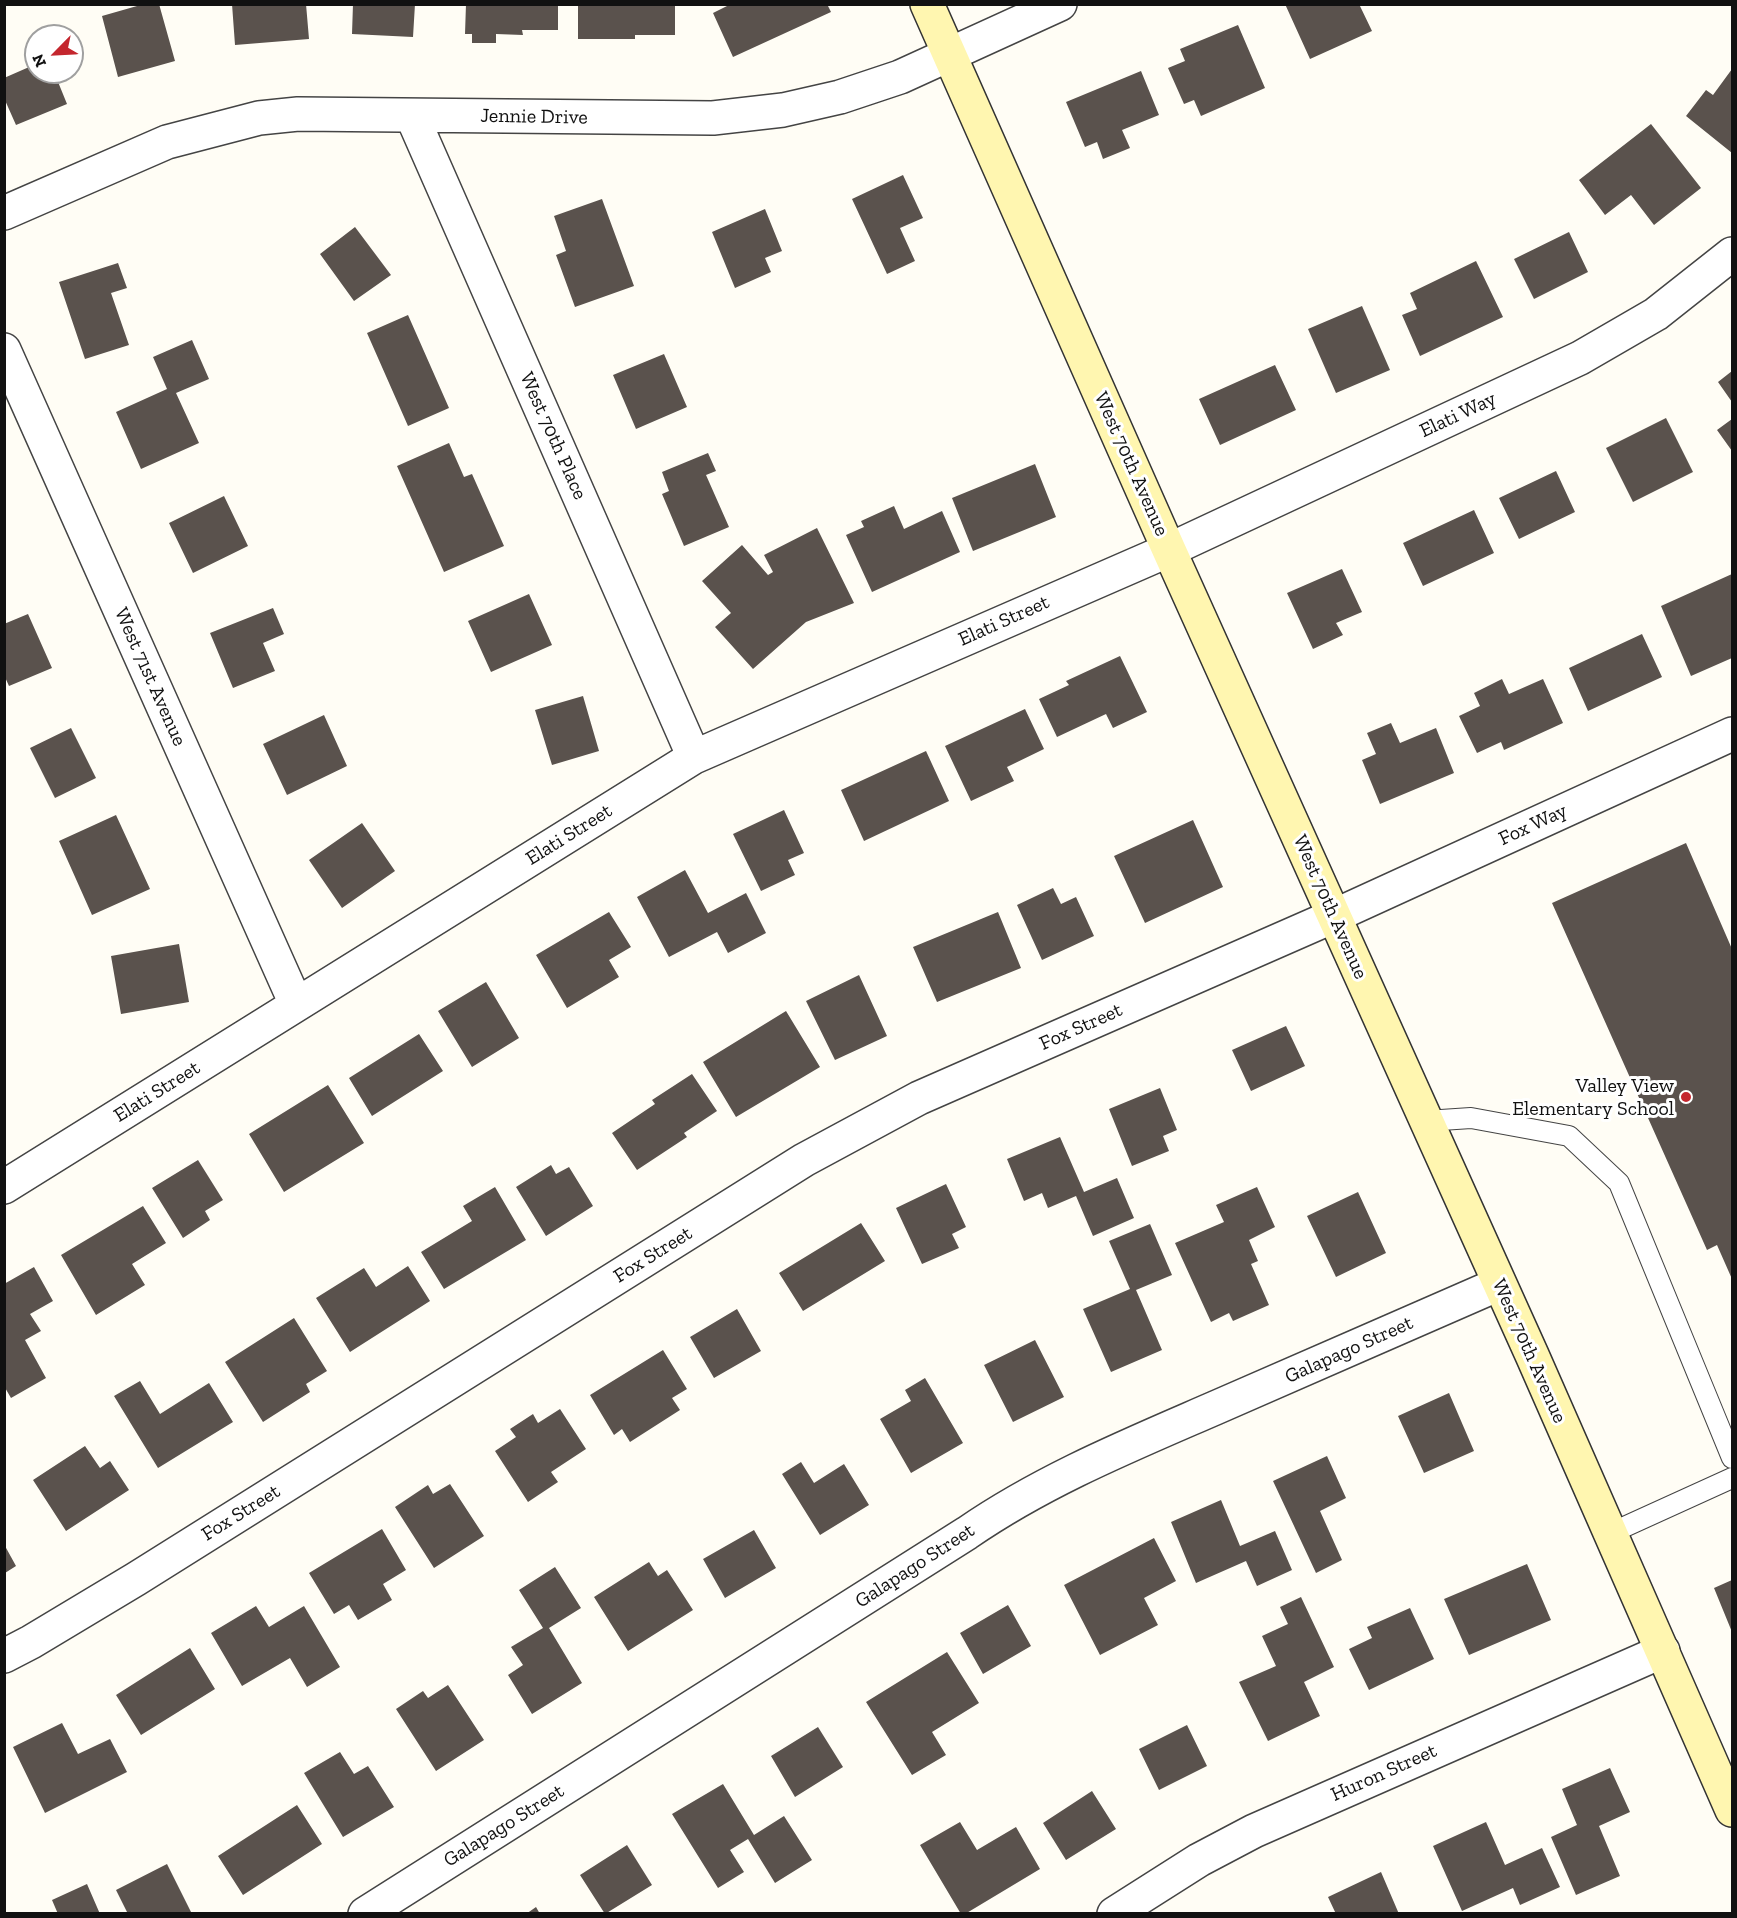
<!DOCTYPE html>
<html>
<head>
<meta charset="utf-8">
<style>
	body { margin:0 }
	#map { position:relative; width:1737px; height:1918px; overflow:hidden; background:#fffdf5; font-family:"Zilla Slab",serif }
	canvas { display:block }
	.frame { position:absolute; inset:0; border:6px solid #111; pointer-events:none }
	.north { position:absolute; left:24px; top:24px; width:60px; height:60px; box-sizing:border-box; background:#fff; border:2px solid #a0a0a0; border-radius:50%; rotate:246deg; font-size:16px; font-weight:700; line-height:24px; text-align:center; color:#111 }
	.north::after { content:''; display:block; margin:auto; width:21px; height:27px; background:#c4262e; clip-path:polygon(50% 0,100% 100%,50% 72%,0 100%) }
</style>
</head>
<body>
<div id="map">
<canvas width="1737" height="1918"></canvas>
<div class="frame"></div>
<div class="north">N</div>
</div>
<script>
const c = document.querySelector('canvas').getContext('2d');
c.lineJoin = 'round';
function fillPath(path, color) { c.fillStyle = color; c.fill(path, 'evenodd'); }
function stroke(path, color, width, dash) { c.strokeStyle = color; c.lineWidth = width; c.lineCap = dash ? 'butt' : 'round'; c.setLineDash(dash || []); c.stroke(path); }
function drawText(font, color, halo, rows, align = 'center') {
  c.font = font + ' "Zilla Slab",serif'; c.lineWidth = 6; c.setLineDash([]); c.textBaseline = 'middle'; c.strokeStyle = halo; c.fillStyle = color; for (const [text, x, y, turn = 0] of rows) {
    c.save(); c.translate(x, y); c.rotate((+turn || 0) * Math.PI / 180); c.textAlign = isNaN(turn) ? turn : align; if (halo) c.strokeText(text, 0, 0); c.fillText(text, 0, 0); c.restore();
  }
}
fillPath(new Path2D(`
	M144 4H159L175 61 118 77 102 16Z
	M232 4H306L309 39 235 45Z
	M353 4H415L413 37 352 34Z
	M466 4H558V30H522L523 35 496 34V43H472V34H465Z
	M578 4H675V35H635V39H578Z
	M731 4H827L831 12 733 57 713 13Z
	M1285 4H1359L1372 31 1310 59Z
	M1238 25 1265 88 1201 116 1194 100 1184 104 1168 68 1185 61 1180 49Z
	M36 64V72H54L67 104 16 125 4 98V78Z
	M1732 69V153L1686 116 1706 90 1713 95Z
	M1141 71 1159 115 1122 130 1130 148 1103 159 1097 142 1085 147 1066 102Z
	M1651 124 1701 188 1654 225 1631 195 1605 215 1579 180Z
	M903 175 923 218 900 228 915 261 887 274 852 199Z
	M602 199 634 286 575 307 556 255 566 251 554 216Z
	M765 209 782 251 765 258 771 272 735 288 712 232Z
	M355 227 391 275 354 301 320 254Z
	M1569 232 1588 272 1534 299 1514 259Z
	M1476 261 1503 317 1420 356 1402 315 1417 309 1410 293Z
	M118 263 127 288 111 293 129 345 85 359 59 282Z
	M1362 306 1390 370 1336 393 1308 329Z
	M408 315 449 408 408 426 367 333Z
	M192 340 209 379 176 393 199 443 141 469 116 412 167 389 153 357Z
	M664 354 687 407 636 429 613 375Z
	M1275 365 1296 410 1220 445 1199 399Z
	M1732 371V402L1718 382Z
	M1666 418 1693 472 1633 502 1606 448Z
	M1732 419V451L1717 430Z
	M449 443 464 477 472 474 504 546 444 572 397 466Z
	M708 453 716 471 706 475 729 527 684 546 662 494 669 491 662 472Z
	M1035 464 1056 517 973 551 952 498Z
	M1556 471 1575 512 1519 539 1499 498Z
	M224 496 248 546 193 573 169 523Z
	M894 506 904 529 942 511 960 552 872 592 846 535 864 527 861 521Z
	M1474 510 1494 553 1423 586 1403 543Z
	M817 528 854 603 806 622 753 669 715 627 731 613 702 581 742 545 768 575 773 572 764 555Z
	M1342 569 1362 612 1336 623 1343 635 1313 649 1287 593Z
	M1732 574V658L1691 676 1661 606Z
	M529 594 552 645 491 672 468 621Z
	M273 608 284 634 263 643 275 671 233 688 210 633Z
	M28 614 52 668 9 686 4 675V624Z
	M1642 634 1662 677 1588 711 1569 668Z
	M1120 656 1147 712 1113 728 1106 714 1057 737 1039 699 1069 685 1066 681Z
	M1502 679 1509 694 1543 679 1563 723 1504 750 1501 742 1477 753 1459 716 1480 706 1474 693Z
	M583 696 599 751 552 765 535 710Z
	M1025 709 1044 749 1007 767 1014 781 971 801 945 746Z
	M324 715 347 766 287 795 263 744Z
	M1391 723 1400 743 1436 728 1454 773 1380 804 1362 760 1376 754 1367 733Z
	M71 728 96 778 55 798 30 748Z
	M926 751 949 801 864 841 841 790Z
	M784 810 804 853 788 860 795 875 761 891 733 834Z
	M116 815 150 889 92 915 59 841Z
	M1193 820 1223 887 1145 923 1114 856Z
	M362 823 395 871 342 908 309 860Z
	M1686 843 1732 949V1279L1717 1245 1707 1250 1552 903Z
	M685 870 708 913 746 893 766 933 728 953 717 932 669 957 637 897Z
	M1053 888 1061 904 1076 897 1094 936 1042 960 1017 905Z
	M609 912 631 947 609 960 619 977 567 1008 536 955Z
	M998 912 1021 968 937 1002 913 947Z
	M179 944 189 1002 121 1014 111 956Z
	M859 975 887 1036 835 1060 806 1001Z
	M486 982 519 1038 472 1067 438 1011Z
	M786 1011 820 1067 736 1117 703 1062Z
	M1286 1026 1305 1066 1251 1091 1232 1050Z
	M419 1034 443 1071 372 1116 349 1078Z
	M692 1074 717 1111 684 1133 687 1137 637 1170 612 1133 655 1104 652 1100Z
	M328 1085 364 1143 284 1192 249 1134Z
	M1160 1088 1177 1130 1163 1136 1169 1151 1132 1166 1109 1109Z
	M1060 1137 1084 1192 1117 1178 1134 1218 1093 1236 1076 1196 1048 1208 1042 1193 1024 1201 1007 1159Z
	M198 1160 223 1200 205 1211 210 1220 183 1238 152 1188Z
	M551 1165 556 1174 569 1167 593 1206 546 1236 516 1187Z
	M946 1184 966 1227 952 1234 959 1248 922 1264 896 1208Z
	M495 1187 526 1240 444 1289 421 1252 472 1221 463 1206Z
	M1257 1187 1275 1227 1249 1240 1258 1261 1251 1264 1269 1305 1233 1321 1229 1313 1211 1322 1175 1243 1224 1222 1216 1205Z
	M1358 1192 1386 1253 1336 1277 1307 1216Z
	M143 1206 166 1243 132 1264 145 1285 96 1315 61 1255Z
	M861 1223 885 1261 803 1311 779 1273Z
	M1150 1224 1172 1275 1136 1290 1162 1350 1111 1372 1083 1309 1130 1289 1109 1241Z
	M408 1266 430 1301 350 1352 316 1298 364 1268 376 1287Z
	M34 1267 53 1301 30 1314 41 1331 25 1340 46 1378 11 1398 4 1386V1284Z
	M737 1309 761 1351 714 1378 690 1337Z
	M294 1318 327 1371 306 1384 310 1392 263 1422 225 1362Z
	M1035 1340 1064 1397 1013 1422 984 1365Z
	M663 1350 687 1389 672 1398 680 1410 630 1442 622 1429 614 1435 590 1395Z
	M925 1378 963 1443 911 1473 880 1419 911 1401 905 1390Z
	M140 1381 160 1414 209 1383 233 1422 158 1468 114 1396Z
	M1449 1393 1474 1451 1424 1473 1398 1416Z
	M560 1409 586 1449 551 1472 558 1482 528 1502 495 1451 516 1437 510 1429 533 1414 538 1423Z
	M85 1446 100 1468 110 1461 129 1490 66 1531 33 1480Z
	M1327 1456 1346 1498 1320 1511 1342 1560 1316 1573 1273 1481Z
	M801 1462 814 1483 844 1464 869 1505 820 1535 782 1474Z
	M450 1484 484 1536 434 1568 395 1507 428 1485 433 1494Z
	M1221 1500 1240 1546 1275 1531 1292 1570 1257 1586 1246 1561 1196 1583 1171 1522Z
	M382 1529 406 1570 383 1584 392 1600 358 1620 349 1605 334 1614 309 1573Z
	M754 1530 776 1568 725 1598 703 1559Z
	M1154 1538 1176 1581 1144 1598 1158 1625 1100 1655 1064 1585Z
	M5 1546 16 1566 5 1573Z
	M649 1562 658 1576 667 1570 693 1610 628 1651 594 1597Z
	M1527 1564 1551 1620 1469 1655 1444 1599Z
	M555 1567 581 1608 549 1628 582 1683 532 1714 508 1675 523 1665 511 1647 543 1628 519 1590Z
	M1732 1580V1632L1714 1588Z
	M1301 1597 1334 1667 1304 1682 1320 1716 1268 1741 1239 1682 1276 1666 1262 1636 1288 1624 1280 1607Z
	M1008 1605 1031 1646 983 1674 960 1633Z
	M256 1606 269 1627 304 1606 340 1667 307 1687 290 1658 242 1686 211 1633Z
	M1410 1608 1434 1659 1369 1690 1349 1649 1372 1638 1367 1627Z
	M190 1648 215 1689 141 1735 116 1695Z
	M947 1652 979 1703 932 1732 946 1755 912 1775 866 1702Z
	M448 1685 484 1740 436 1771 396 1709 423 1691 428 1698Z
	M62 1723 78 1754 110 1739 127 1772 45 1813 13 1747Z
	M1187 1725 1207 1766 1159 1790 1139 1749Z
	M818 1727 843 1767 795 1797 771 1756Z
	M340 1752 354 1774 368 1766 394 1807 343 1837 304 1773Z
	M1610 1768 1630 1812 1599 1826 1620 1876 1576 1895 1551 1837 1577 1825 1562 1789Z
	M723 1784 754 1835 784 1816 812 1860 775 1883 748 1839 730 1850 744 1872 718 1888 672 1814Z
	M1092 1791 1116 1829 1066 1860 1043 1823Z
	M297 1805 322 1844 243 1895 218 1856Z
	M960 1822 977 1850 1016 1827 1040 1869 965 1914H961L920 1845Z
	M1486 1822 1505 1865 1542 1848 1560 1887 1520 1905 1513 1888 1462 1911 1433 1846Z
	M627 1845 652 1885 605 1914 580 1875Z
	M167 1864 192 1914H128L116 1890Z
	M1381 1872 1399 1914H1336L1328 1897Z
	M87 1884 100 1914H58L52 1900Z
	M536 1907 540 1914H526Z`), '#5a524d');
const service = new Path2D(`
	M1426 1121 1471 1118 1569 1136 1619 1183 1732 1458
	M1611 1533 1732 1478`);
const minor = new Path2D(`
	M412 116 694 757
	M4 213 167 142 259 118 298 114 713 118 783 110 840 97 900 77 1060 4
	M4 350 296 1004
	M4 1187 694 757 1169 550 1580 358 1656 314 1732 254
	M4 1656 31 1642 136 1579 804 1160 919 1098 1334 916 1732 734
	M365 1914 967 1533C1044 1480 1130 1445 1215 1408 1310 1367 1404 1325 1499 1284
	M1114 1914 1199 1860 1254 1831 1663 1651`);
const secondary = new Path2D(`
	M927 4 1169 550 1532 1355 1732 1810`);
stroke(service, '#444', 22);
stroke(minor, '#444', 36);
stroke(secondary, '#333', 36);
stroke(service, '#fff', 20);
stroke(minor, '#fff', 33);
stroke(secondary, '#fff6b0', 33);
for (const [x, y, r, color] of [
	[1686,1097,6,"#c4262e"]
]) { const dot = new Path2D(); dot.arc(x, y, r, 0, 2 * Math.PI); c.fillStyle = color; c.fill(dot); stroke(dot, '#fff', 2); }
drawText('20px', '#111', '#fff', [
	["Jennie Drive",534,117,1],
	["Elati Way",1458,415,-25],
	["West 70th Place",553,436,66],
	["West 70th Avenue",1131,464,66],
	["Elati Street",1004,621,-24],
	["West 71st Avenue",150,677,66],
	["Fox Way",1533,825,-25],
	["Elati Street",569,835,-32],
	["West 70th Avenue",1330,907,66],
	["Fox Street",1081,1027,-24],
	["Elati Street",157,1092,-32],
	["Fox Street",653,1255,-32],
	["Galapago Street",1349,1350,-24],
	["West 70th Avenue",1529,1351,66],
	["Fox Street",241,1513,-32],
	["Galapago Street",915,1566,-33],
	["Huron Street",1384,1773,-24],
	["Galapago Street",504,1826,-32]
]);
drawText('20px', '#111', '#fff', [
	["Valley View",1674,1086],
	["Elementary School",1674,1109]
], 'right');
</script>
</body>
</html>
